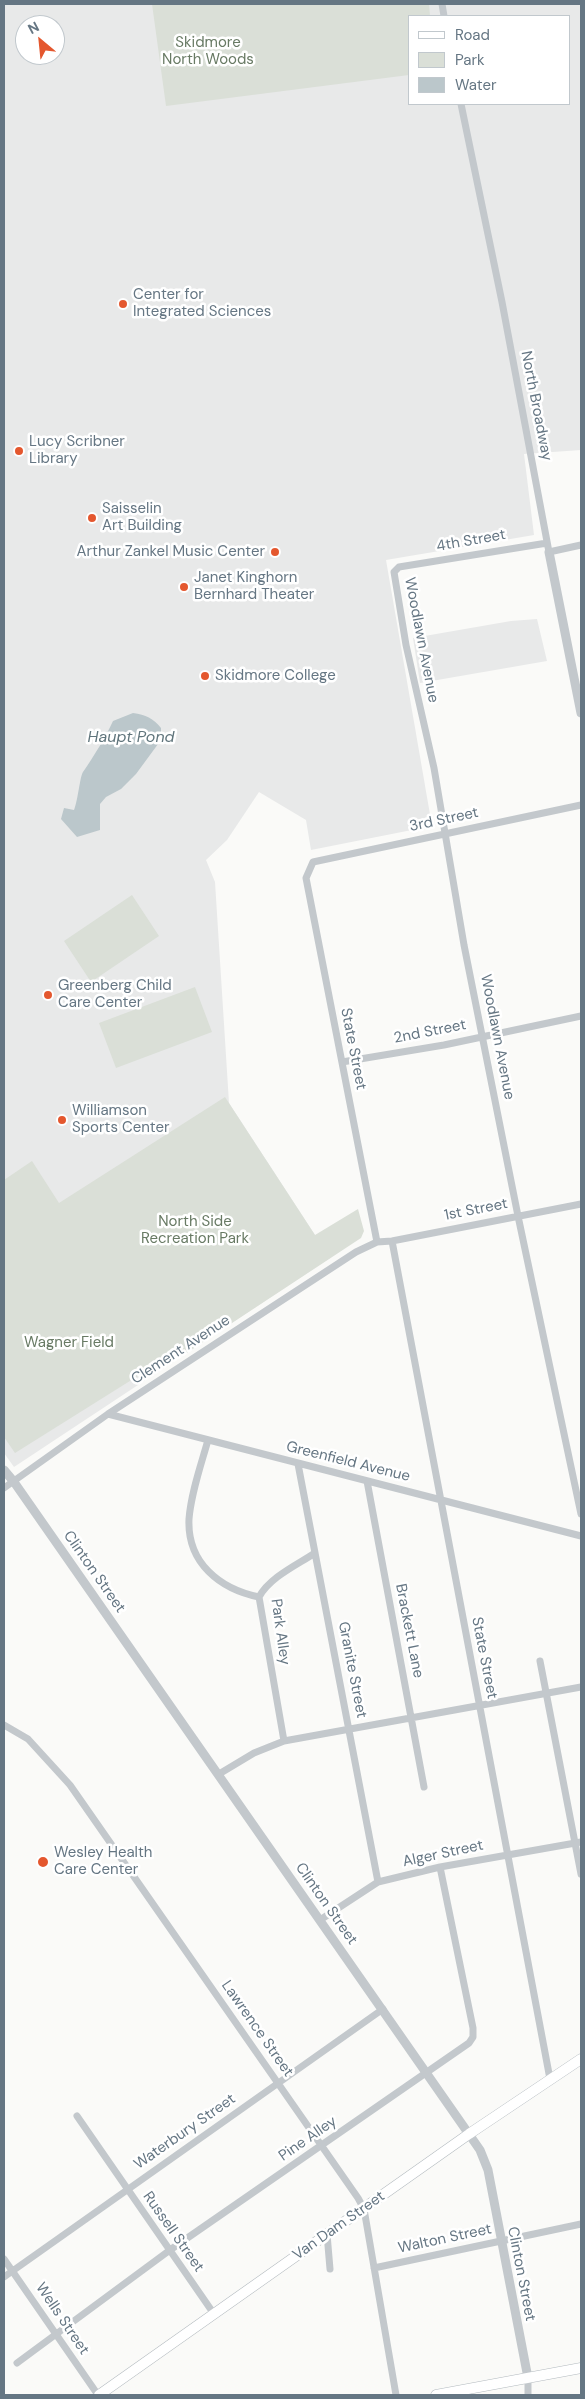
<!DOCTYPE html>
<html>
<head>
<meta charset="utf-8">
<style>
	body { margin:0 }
	#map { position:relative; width:585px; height:2399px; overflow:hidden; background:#fafaf8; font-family:"DM Sans",sans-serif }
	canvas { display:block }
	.frame { position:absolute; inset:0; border:5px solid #657683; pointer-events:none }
	.legend { position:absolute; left:408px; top:15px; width:162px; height:90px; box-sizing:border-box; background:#fff; border:1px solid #c1c8cd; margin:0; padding:6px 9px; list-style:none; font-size:15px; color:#657683 }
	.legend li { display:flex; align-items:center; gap:10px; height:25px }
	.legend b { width:25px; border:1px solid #c1c8cd }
	.north { position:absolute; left:15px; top:15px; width:50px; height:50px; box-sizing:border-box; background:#fff; border:1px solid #c1c8cd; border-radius:50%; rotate:332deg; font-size:14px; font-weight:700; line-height:20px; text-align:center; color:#657683 }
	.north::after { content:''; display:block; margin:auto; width:18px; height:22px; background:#e4572e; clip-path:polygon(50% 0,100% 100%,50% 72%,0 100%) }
</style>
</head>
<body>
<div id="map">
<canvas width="585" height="2399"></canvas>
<div class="frame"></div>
<ul class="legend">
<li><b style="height:6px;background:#fff"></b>Road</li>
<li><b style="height:14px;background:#dadfd7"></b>Park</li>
<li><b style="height:14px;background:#bbc7cb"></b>Water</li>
</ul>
<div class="north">N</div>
</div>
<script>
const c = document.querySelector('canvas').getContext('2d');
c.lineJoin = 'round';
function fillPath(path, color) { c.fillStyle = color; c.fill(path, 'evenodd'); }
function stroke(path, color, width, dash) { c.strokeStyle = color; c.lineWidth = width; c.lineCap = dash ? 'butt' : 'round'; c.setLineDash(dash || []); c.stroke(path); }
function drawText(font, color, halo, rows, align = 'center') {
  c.font = font + ' "DM Sans",sans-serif'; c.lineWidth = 5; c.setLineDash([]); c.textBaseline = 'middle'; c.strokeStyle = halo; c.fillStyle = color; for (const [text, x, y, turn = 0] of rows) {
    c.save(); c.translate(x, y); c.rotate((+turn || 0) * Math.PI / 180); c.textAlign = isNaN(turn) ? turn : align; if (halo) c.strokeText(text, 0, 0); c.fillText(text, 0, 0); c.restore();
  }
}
fillPath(new Path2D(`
	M4 4H581V450L524 454 534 535 386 560 432 826 311 850 306 820 259 792 227 840 206 860 215 882 229 1103 330 1258 14 1467 4 1453ZM409 16H569V104H409ZM25 25H55V55H25Z
	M537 619 547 661 420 683 413 638 511 621Z`), '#e8e9e9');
fillPath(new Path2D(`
	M152 4H429L430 16H409V75L166 106Z
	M132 895 159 936 91 982 64 941Z
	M195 987 212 1032 116 1068 99 1023Z
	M225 1097 315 1235 358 1209 364 1231 361 1238 153 1375 149 1369 15 1453 4 1437V1180L32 1161 59 1203Z`), '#dadfd7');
fillPath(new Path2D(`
	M133 713C146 715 153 718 161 728V740L136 774 121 789 106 797 100 804V830L77 837 61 819 64 808 74 810C78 801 80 776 83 772 94 756 105 738 113 721Z`), '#bbc7cb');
const secondary = new Path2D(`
	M99 2395 469 2134 581 2059
	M436 2395 581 2368`);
stroke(secondary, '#b3babf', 11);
stroke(new Path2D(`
	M442 4 444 16
	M461 104 502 302 549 552 581 545
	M547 543 399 567 394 572 406 645 434 768 464 945 518 1216 581 1514
	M342 1062 444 1045 581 1016
	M392 1241 550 2079
	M377 1242 306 878 313 862 581 805
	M108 1414 581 1536
	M208 1440C201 1465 191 1493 189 1519 187 1563 220 1589 259 1597
	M298 1464 378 1882
	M367 1481 424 1787
	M4 1488 108 1414 356 1252 377 1242 392 1241 581 1204
	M540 1661 581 1874
	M4 1725 28 1739 70 1785 358 2198 364 2209 396 2395
	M284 1741 259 1597C270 1577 297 1565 315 1553
	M219 1774 254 1753 284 1741 581 1687
	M320 1920 378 1882 440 1867 581 1842
	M77 2116 214 2314
	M327 2234 330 2269
	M4 2259 98 2395
	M374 2268 581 2224
	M4 2277 383 2009
	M17 2363 170 2250 469 2043 473 2037V2028L440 1867
	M528 2395V2378`), '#c3c8cc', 7);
stroke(new Path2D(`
	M549 552 581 713
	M4 1470 14 1482 480 2150 488 2170 528 2378`), '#c3c8cc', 9);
stroke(secondary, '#fff', 10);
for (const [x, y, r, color] of [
	[123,304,5,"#e4572e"],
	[19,451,5,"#e4572e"],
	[92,518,5,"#e4572e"],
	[275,552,5,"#e4572e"],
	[184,587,5,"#e4572e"],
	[205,676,5,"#e4572e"],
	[48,995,5,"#e4572e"],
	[62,1120,5,"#e4572e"],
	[43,1862,6,"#e4572e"]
]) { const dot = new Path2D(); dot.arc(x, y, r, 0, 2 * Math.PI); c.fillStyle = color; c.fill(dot); stroke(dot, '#fff', 2); }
drawText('15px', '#687a64', '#fff', [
	["Skidmore",208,43],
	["North Woods",208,60],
	["North Side",195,1222],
	["Recreation Park",195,1239],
	["Wagner Field",69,1343]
]);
drawText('15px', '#657683', '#fff', [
	["Center for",133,295],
	["Integrated Sciences",133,312],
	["Lucy Scribner",29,442],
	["Library",29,459],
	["Saisselin",102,509],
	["Art Building",102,526],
	["Arthur Zankel Music Center",265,552,"right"],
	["Janet Kinghorn",194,578],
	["Bernhard Theater",194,595],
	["Skidmore College",215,676],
	["Greenberg Child",58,986],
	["Care Center",58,1003],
	["Williamson",72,1111],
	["Sports Center",72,1128],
	["Wesley Health",54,1853],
	["Care Center",54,1870]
], 'left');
drawText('15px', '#657683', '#fff', [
	["North Broadway",536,406,79],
	["4th Street",471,541,-10],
	["Woodlawn Avenue",421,640,79],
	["3rd Street",444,820,-12],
	["2nd Street",430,1032,-11],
	["Woodlawn Avenue",497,1037,79],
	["State Street",353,1049,79],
	["1st Street",476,1210,-11],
	["Clement Avenue",181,1350,-33],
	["Greenfield Avenue",348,1462,14],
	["Clinton Street",94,1572,55],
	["Brackett Lane",409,1631,79],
	["Park Alley",280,1632,82],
	["State Street",484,1658,79],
	["Granite Street",352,1670,79],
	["Alger Street",443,1854,-12],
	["Clinton Street",326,1904,55],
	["Lawrence Street",257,2029,55],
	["Waterbury Street",185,2132,-35],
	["Pine Alley",308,2139,-35],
	["Van Dam Street",339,2226,-35],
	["Russell Street",173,2232,55],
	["Walton Street",445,2239,-12],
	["Clinton Street",521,2274,79],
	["Wells Street",62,2319,56]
]);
drawText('italic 16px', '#60757c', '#fff', [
	["Haupt Pond",131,738]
]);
</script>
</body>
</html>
